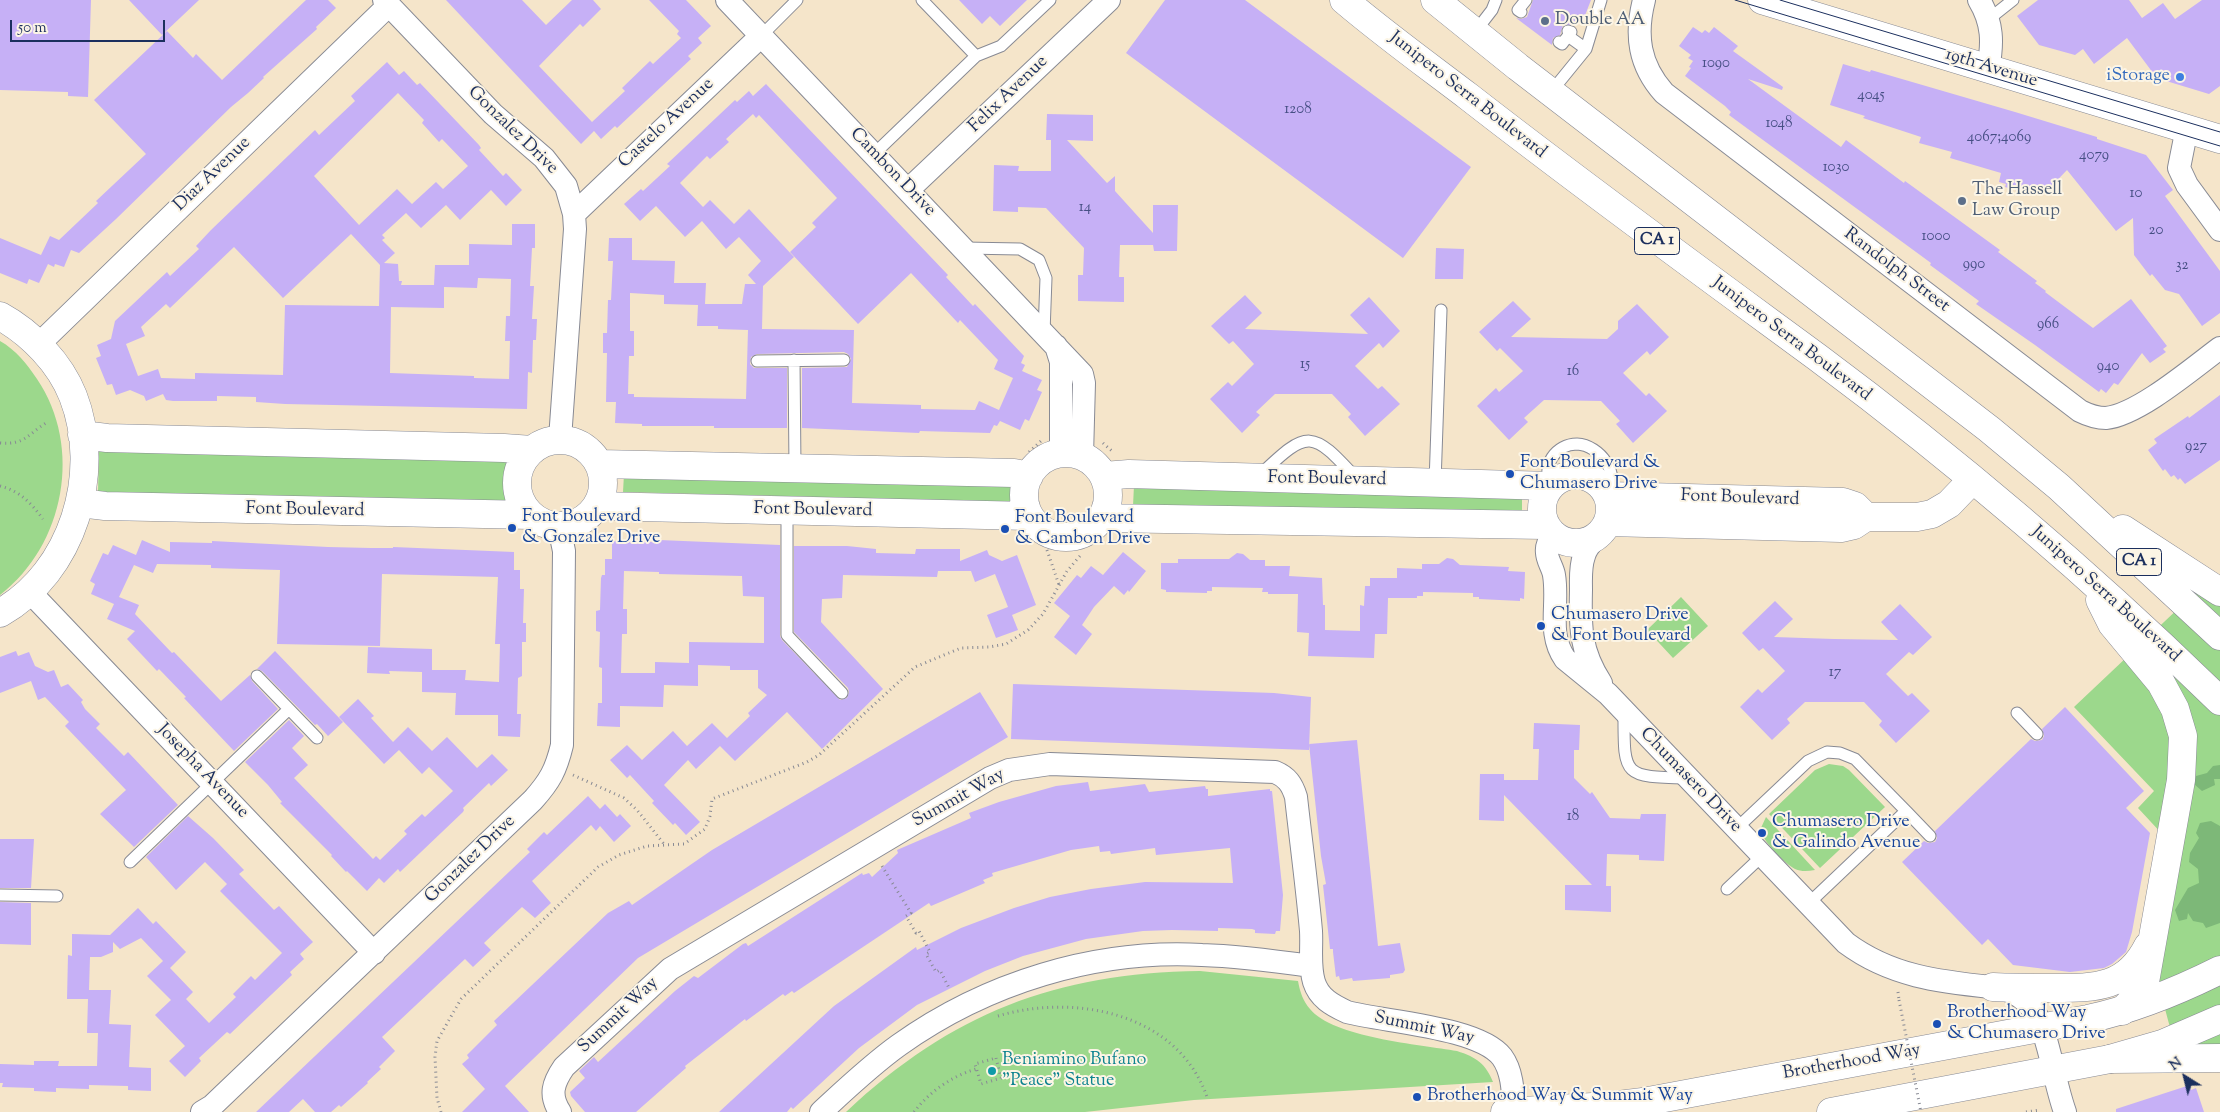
<!DOCTYPE html>
<html>
<head>
<meta charset="utf-8">
<style>
	body { margin:0 }
	#map { position:relative; width:2220px; height:1112px; overflow:hidden; background:#f5e5ca; font-family:"Sorts Mill Goudy",serif }
	canvas { display:block }
	.north { position:absolute; left:2160px; top:1052px; width:50px; height:50px; -webkit-text-stroke:4px #fcf5e5; paint-order:stroke; rotate:324deg; font-size:14px; font-weight:700; line-height:20px; text-align:center; color:#1b2f5e }
	.north::after { content:''; display:block; margin:auto; width:18px; height:22px; background:#1b2f5e; clip-path:polygon(50% 0,100% 100%,50% 72%,0 100%) }
	.scale { position:absolute; left:10px; top:20px; width:155px; height:22px; box-sizing:border-box; border:2px solid #1b2f5e; border-top:0; padding-left:6px; font-size:15px; line-height:18px; white-space:nowrap; color:#1b2f5e; -webkit-text-stroke:4px #fcf5e5; paint-order:stroke }
</style>
</head>
<body>
<div id="map">
<canvas width="2220" height="1112"></canvas>
<div class="north">N</div>
<div class="scale">50 m</div>
</div>
<script>
const c = document.querySelector('canvas').getContext('2d');
c.lineJoin = 'round';
function fillPath(path, color) { c.fillStyle = color; c.fill(path, 'evenodd'); }
function stroke(path, color, width, dash) { c.strokeStyle = color; c.lineWidth = width; c.lineCap = dash ? 'butt' : 'round'; c.setLineDash(dash || []); c.stroke(path); }
function drawText(font, color, halo, rows, align = 'center') {
  c.font = font + ' "Sorts Mill Goudy",serif'; c.lineWidth = 4; c.setLineDash([]); c.textBaseline = 'middle'; c.strokeStyle = halo; c.fillStyle = color; for (const [text, x, y, turn = 0] of rows) {
    c.save(); c.translate(x, y); c.rotate((+turn || 0) * Math.PI / 180); c.textAlign = isNaN(turn) ? turn : align; if (halo) c.strokeText(text, 0, 0); c.fillText(text, 0, 0); c.restore();
  }
}
fillPath(new Path2D(`
	M0 341C16 350 27 364 37 379 83 447 65 545 0 595Z
	M99 448 513 460 511 504 98 493Z
	M624 474 1011 484 1010 502 623 492Z
	M1134 485 1522 495V516L1133 506Z
	M2200 588 2220 599V1069L2182 1072 2158 983 2176 849 2138 808 2154 791 2074 707Z
	M1681 597 1708 626 1673 658 1647 630Z
	M1829 764 1843 766 1849 770 1885 807 1820 868 1769 814 1815 770Z
	M1766 817 1815 870C1808 871 1802 872 1795 869 1785 864 1763 841 1760 830Z
	M1200 971 1298 981C1300 992 1303 1001 1310 1009 1332 1037 1421 1045 1457 1051 1476 1057 1486 1064 1493 1082L1194 1100 1085 1112H846C952 1013 1055 973 1200 971Z`), '#9cd88c');
fillPath(new Path2D(`
	M2220 765V779H2214L2215 785 2202 791 2194 784 2196 776 2207 773 2213 766Z
	M2211 821 2220 826V923L2206 928 2203 923 2193 921 2188 913 2187 919 2179 921 2175 910 2188 888 2199 883 2198 869 2189 862 2190 853 2199 838 2196 833 2200 823Z`), '#7db878');
fillPath(new Path2D(`
	M0 0H91L88 97 68 96V92L0 90Z
	M129 0H199L162 35Z
	M306 0H328L336 8 316 27 317 29 263 77 264 78 248 93 231 107 116 219 79 253 71 250 64 267 55 264 54 267 48 264 39 283 29 279 27 284 0 273V238L41 255 50 236 59 240 98 203 96 201 146 154 94 100 167 31 193 58 196 54 222 80Z
	M446 0H522L546 25 572 0H593L601 9 583 27 580 24 539 66 592 122 625 91 622 88 650 61 653 64 681 38 677 34 679 31 649 0H686L711 26 698 38 702 43 688 56 691 59 617 128 615 126 601 139 594 131 581 144Z
	M959 0H1027L1000 26 990 16 982 24Z
	M1165 0H1245L1471 167 1403 258 1126 53Z
	M1533 0H1591L1584 18 1579 16 1573 25H1563L1560 35 1553 38 1552 45 1516 18 1521 19 1527 17Z
	M2038 0H2129L2142 18 2163 3 2175 19 2202 0H2220V86L2209 94 2163 80 2156 71 2153 73 2127 38 2094 64 2083 49 2075 55 2039 45 2017 16Z
	M1693 27 1702 33 1705 30 1709 33 1714 27 1738 46 1733 51 1783 87 1782 90 1748 79 1841 147 1846 140 1904 183 1905 181 2000 250 1998 252 2037 281 2035 283 2046 291 2045 292 2093 328 2131 299 2167 346 2163 349 2166 352 2150 363 2142 353 2118 385 2114 383 2106 393 2101 389 2099 392 2035 345 1976 304 1979 301 1930 265 1931 263 1748 129 1729 115 1731 112 1725 106 1685 76 1691 68 1689 67 1693 61 1688 58 1691 55 1679 46Z
	M387 62 399 75 404 71 417 85 420 83 479 145 481 148 479 150 503 176 506 173 522 190 506 206 491 190 460 220 446 205 421 228 406 213 382 235 385 238 382 240 395 253 384 263 398 264 399 281H402L401 285H434L435 265H469V244L512 245V224H535V248H532L530 286H534L532 319H537L536 340H533L532 373 528 372 527 409 285 404 256 402V397L217 396V401H173L166 400 163 394 146 401 144 396 130 390 116 395 112 384 107 385 96 358 101 356 97 345 111 339 115 321 167 272 170 276 199 249 196 246 211 230 315 130 319 135 355 101 351 96ZM398 93 424 120 422 123 439 142 442 139 468 166 443 189 436 182 412 204 397 189 359 225 314 176ZM351 234 380 265 379 306 285 305 283 375 195 373V379L161 378 158 369 138 376 126 344 145 336 141 327 166 304 170 308 234 247 283 298ZM478 278 511 279 510 316H506L505 341H510L509 379 474 378V376L390 373 391 307 444 308V287L477 288Z
	M1843 64 1870 72 1871 70 2015 112 2097 137V139L2146 155 2173 190 2165 196 2220 271V313L2202 326 2179 294 2165 290 2152 274 2150 276 2134 255 2133 218 2116 231 2067 170 2043 195 2032 192 2031 195 2005 187 2006 184 1999 182 2001 173 1950 158 1952 152 1919 143 1921 137 1863 118 1865 116 1830 105Z
	M766 84 948 275 946 277 973 306 975 304 1024 356 1021 363 1025 365 1022 371 1042 380 1037 390 1042 392 1029 421 1025 419 1020 430 1000 421 997 426 994 425 990 433 920 431 919 433 802 428V368L847 367 851 359 848 354 844 352 757 354 751 357 750 364 754 368H787V428H714V426H642V424L615 423 616 402H606L607 353H603V333H607L608 300H611L613 261H608L609 238H632V260L675 261 674 283H706L705 304H742L745 284H756L748 275 761 261 739 237 726 249 702 221 685 237 656 206 640 221 624 204 641 189 643 191 670 166 667 164 735 100 737 102 749 91 753 96ZM753 114 756 118 759 115 837 198 812 223 816 227 790 252 858 324 911 273 958 323 960 320 998 360 994 369 1013 378 999 410 979 401 975 410 921 409V405L852 403 854 330 762 329 763 286 794 257 749 209 734 224 710 200 703 207 680 183 707 156 710 159 729 142 726 139ZM630 293 664 295V304L698 305 697 326H718V329L748 330 746 399 634 397V394H628L629 356H634V331H630Z
	M1047 114 1093 115V141L1067 140 1107 183 1115 176V191L1153 233V205H1178L1177 251H1154L1153 245H1120L1119 277H1124V302L1078 301V275H1083L1084 248 1046 208 1018 207V212L993 211 994 165 1019 166 1018 171H1051V140H1046Z
	M1436 248 1464 249 1463 279H1435Z
	M1245 295 1262 313 1245 329 1368 334 1350 315 1369 297 1400 331 1383 348 1379 343 1355 366 1378 389 1382 386 1400 404 1365 436 1348 417 1351 414 1332 394H1275L1256 412 1260 415 1242 433 1210 399 1228 382 1232 386 1254 364 1233 341 1229 344 1211 326Z
	M1513 301 1531 319 1511 337 1607 339 1618 329V321L1637 304 1669 337 1650 355 1647 351 1623 373 1646 396 1649 393 1667 411 1633 443 1616 424 1620 421 1601 401 1544 400 1524 418 1528 422 1509 440 1477 406 1496 388 1499 392 1523 371 1500 348 1497 351 1479 332Z
	M2220 395V460L2185 484 2180 478 2178 480 2174 475 2171 477 2165 469 2163 471 2148 450 2157 443 2154 439 2188 416 2189 418Z
	M142 540 170 552V542L212 543V541L328 547 371 548H393V547L514 552V570H520V589H524L523 623H526V642H522V676L518 678 517 714H521L520 737 498 736V715H455L456 693 422 692V672L389 671 390 674 367 673 368 647 432 649V670H466L465 680 499 682 500 644H495L498 577 382 574 380 646 277 644 280 570 211 568V565L157 564 153 573 134 565 119 597 139 605 135 614 172 653 174 652 221 701 250 675 252 681 278 709 234 751 184 698 186 697 159 669 157 671 127 639 135 631 107 619 114 604 91 594 95 584 90 581 103 553 108 555 113 545 136 555Z
	M659 540 780 545V636L782 640 840 700 847 698 849 692 848 688 794 632V546H847L876 549V553L915 554 916 549H960V561L987 550 989 555 1002 561 1017 555 1036 605 1012 615 1018 630 996 638 987 615 1008 607 995 574 975 582 971 571H938L937 577 843 575 842 598 822 599 821 622 883 689 822 749 787 712 735 761 720 746 696 769 688 760 664 785 700 822 686 835 675 823 673 825 652 803 654 801 630 775 627 778 610 760 627 745 642 760 673 731 687 746 712 723 727 738 750 716 748 713 767 695 758 688V670H730V666L698 665V686L664 685 663 707 620 706V727L597 726 598 703H602V668L599 667 600 632 596 631V611L600 610 601 578 602 575H605V559H612V541L659 542ZM624 571 659 572V574L742 576 743 596 764 597V643L689 642V663L655 662V673H621L622 634H627V609H623Z
	M1123 552 1146 571 1129 592 1128 590 1124 595 1114 586 1094 607 1082 625 1092 634 1076 655 1054 637 1070 616 1054 603 1077 575 1081 578 1091 566 1103 575Z
	M1237 553 1243 554 1250 560H1265V566H1290L1289 576 1322 578 1323 605H1325V630L1360 631V605L1364 606 1365 586H1370V578H1397V568L1422 569V564H1439L1447 558 1453 559 1460 565 1509 567 1508 571 1525 572 1524 599 1520 598V601L1479 599V597H1473V593L1423 592V596H1417V598H1388L1387 634H1375L1374 658 1308 656 1309 633 1297 632 1298 594H1268V592H1262L1263 588 1212 587V591H1207V593L1166 592V590L1161 589V563H1178V559H1229Z
	M1775 601 1793 619 1774 637 1834 639 1898 640 1881 622 1900 604 1932 637 1913 655 1909 652 1886 674 1908 696 1912 693 1930 711 1896 743 1879 725 1882 721 1864 702H1805L1787 719 1790 723 1772 740 1740 707 1758 689 1762 693 1785 671 1763 648 1759 651 1742 633Z
	M16 651 18 656 29 652 35 666 48 672 54 670 61 687 68 684 83 700 81 702 85 709 100 724 96 728 124 756 128 752 178 805 134 847 100 814 126 790 65 726 69 722 45 697 38 700 31 681 0 693V657Z
	M275 651 343 722 328 736 317 724 315 725 262 671 257 669Z
	M1013 684 1274 693 1311 697 1309 750 1011 739Z
	M980 692 1008 737 638 958 505 1086 529 1112H462L485 1089 462 1064 469 1058 467 1055 497 1025 494 1021 608 913 629 901 632 905 712 850Z
	M358 699 374 716 371 718 393 742 408 727 432 751 447 737 477 768 492 754 508 770 491 786 489 783 463 808 464 810 463 812 400 872 398 869 384 883 379 878 367 891 347 871 346 872 331 856 332 855 280 803 282 802 268 785 245 762 289 720 304 736 292 748 308 765 294 778 373 859 376 856 380 860 407 834 404 831 422 814 425 817 453 791 429 767 422 774 399 750 384 764 339 717Z
	M2065 707 2144 791 2126 808 2150 833 2132 932 2126 952 2112 964 2104 968 2070 972 2013 965 1988 939 1982 945 1902 862 1924 841 1928 843 1935 842 1937 838 1935 831 2031 739 2035 741 2042 740 2044 736 2042 729Z
	M1534 723 1580 725 1579 750H1574V778L1590 794 1592 792 1610 818 1640 819 1641 814H1666L1664 861 1639 860V855L1607 854 1606 886H1611V912L1565 910V885H1592L1504 795V821L1479 820 1480 774H1504V780H1538L1539 749H1533Z
	M1357 740 1378 946 1400 943 1405 970 1403 973 1390 975V978L1353 981 1352 978 1340 980 1339 976 1336 977 1333 952V949H1330L1323 885 1326 884 1321 856 1309 744Z
	M1088 782 1090 791 1145 784 1149 792 1205 786 1206 789H1208V796L1270 789V791H1272L1283 895 1280 931H1276L1275 934 1255 933V930L1252 929 1218 928V931L1172 930 1143 931 1086 939 1023 956 985 971 917 1005 859 1048 793 1109 791 1107 787 1112H719L834 1006 916 947 917 950 961 928 1014 908 1050 897 1091 889 1145 882 1233 883 1230 848 1156 855 1155 848 1111 854 1110 851 1100 852 1099 846 1071 850 992 873 993 876 983 880 985 883 931 906 929 903 794 993 792 991 785 996 783 994 746 1021 745 1019 685 1066 686 1068 636 1112H585L571 1096 570 1092 585 1078 579 1071 594 1057 598 1062 675 991 694 976 698 978 743 944 746 943 748 946 862 873 863 875 869 873 872 877 898 853 897 850 971 818 969 813 999 802 1056 786Z
	M588 796 600 809 605 804 617 817 620 814 631 826 614 842 600 826 596 831 591 825 532 881 551 903 535 918 522 907 484 943 491 950 473 967 465 959 382 1037 395 1051 379 1067 381 1069 367 1082 368 1083 341 1107 339 1105 331 1112H315L303 1099 289 1112H256L530 852 527 849 544 832 547 835Z
	M188 816 213 838 244 870 239 874 274 910 279 906 313 942 300 954 304 959 290 972 292 975 230 1034 227 1032 199 1058 201 1061 185 1077 169 1061 185 1046 155 1015 171 1000 147 976 163 961 141 938 120 949 113 942V952L101 957H90L89 990H111L109 1024 131 1025 129 1067 151 1068V1091L128 1090V1086L89 1085V1089L56 1088V1092L34 1091V1088L2 1087 3 1083H0V1064L34 1065V1061H59L58 1066H97L98 1033H87L88 999H67L68 955 72 956V934L110 935 138 908 153 924 156 921 186 952 170 968 193 992 186 999 209 1023 236 997 233 994 251 976 255 980 282 953 220 891 227 884 205 862 176 890 146 857Z
	M0 839H34L31 888H0Z
	M0 902 31 903V945L0 944Z
	M2190 1085 2191 1090 2196 1088 2204 1112H2116V1109Z`), '#c6b0f6');
const lane = new Path2D(`
	M922 0 976 56
	M1521 12 1518 10 1526 0
	M1989 19 2013 0
	M1475 32 1492 10 1496 0
	M761 36 797 0
	M1559 42 1562 44 1571 32 1568 31
	M1586 49 1601 0
	M1551 92 1586 49 1568 36
	M874 154 976 56 1001 46 1050 0
	M964 248 1020 249 1039 260 1046 278 1044 333
	M794 360 795 468
	M757 361 844 360
	M1261 474C1308 429 1312 430 1356 478
	M1435 483 1441 310
	M1552 485C1540 466 1556 444 1577 444 1600 445 1622 475 1607 495
	M787 510V635L842 693
	M257 676 289 709
	M1624 712C1624 776 1622 777 1687 778
	M2017 713 2037 734
	M1906 811 1930 836
	M1736 829 1808 761 1827 752 1840 753 1855 759 1906 811 1808 904
	M130 862 289 709 317 738
	M1727 889 1762 856
	M0 895 57 896`);
const street = new Path2D(`
	M384 0 493 114 544 158 566 186 574 214 575 229 560 439
	M727 0 1082 374 1084 383 1082 456
	M1644 0C1635 35 1639 65 1664 93L2080 411C2088 415 2096 418 2106 418 2138 415 2193 368 2220 348
	M1979 0C1993 23 1993 43 1988 69
	M2187 128 2179 168 2187 185 2220 230
	M908 190 1109 0
	M574 214 761 36
	M38 345 389 5
	M1056 346 1061 362V453
	M1599 534C1593 541 1586 547 1584 556 1580 567 1581 579 1581 590 1580 627 1580 651 1601 683
	M1553 535C1549 541 1546 546 1547 553 1547 560 1553 568 1554 575 1559 605 1547 633 1565 659L1608 694 1846 943C1893 978 1944 982 2000 988 2037 997 2043 1028 2051 1059 2055 1077 2059 1095 2065 1112
	M29 591 374 953
	M202 1112 212 1106 533 800C550 781 556 770 562 745L564 551 559 527
	M560 1112C549 1095 553 1083 564 1067L670 969 990 778 1009 770 1050 764 1275 772C1287 777 1292 784 1296 797 1301 842 1307 886 1311 931 1312 948 1309 966 1314 982 1319 998 1332 1005 1347 1012 1385 1022 1479 1027 1502 1057 1513 1072 1513 1094 1514 1112
	M821 1112C846 1089 871 1065 899 1045 986 983 1095 949 1202 955 1238 956 1275 961 1311 966`);
const secondary = new Path2D(`
	M1762 0 2220 139
	M0 316C31 333 60 363 73 396 103 473 73 572 0 613
	M82 435 107 438 504 448 532 450
	M517 483a43 43 0 1 1 86 0a43 43 0 1 1-86 0Z
	M1024 495a42 42 0 1 1 84 0a42 42 0 1 1-84 0Z
	M599 464 1014 473 1029 476
	M1542 509a34 34 0 1 1 68 0a34 34 0 1 1-68 0Z
	M1104 476 1129 474 1551 486
	M1608 496 1843 502 1855 506 1866 517
	M80 503 105 506 531 515
	M597 506 1029 516
	M1102 518 1545 525
	M1608 522 1841 528 1854 525 1866 517H1917L1932 514 1949 504 1972 480
	M1505 1112 1610 1106 1643 1102 2088 1019C2134 1009 2178 991 2220 970
	M1831 1112 2110 1059 2162 1044 2220 1019`);
const highway = new Path2D(`
	M1344 0C1384 34 1427 65 1469 97 1583 186 1700 271 1817 357 1958 462 2094 578 2220 701
	M1435 0 1518 67 1989 429 2059 487 2220 636
	M2123 529 2220 592
	M2100 600 2112 624 2161 683 2175 709 2183 736 2181 780 2145 982 2139 994 2122 1011
	M1993 987C2013 988 2034 988 2054 988 2096 988 2127 988 2148 946
	M2110 1059 2220 1058`);
stroke(lane, '#888a94', 13);
stroke(street, '#888a94', 24);
stroke(secondary, '#888a94', 29);
stroke(highway, '#888a94', 29);
stroke(new Path2D(`
	M0 443C25 445 28 434 46 423
	M1103 443 1113 452
	M1029 452 1041 441
	M0 486C20 491 31 503 43 519
	M1047 550 1059 585
	M573 775 624 798 637 810 664 844
	M882 866 911 913 906 916 916 933 919 931 930 952 926 954 936 972 940 970 950 990
	M1898 992 1899 1000
	M998 1016C1075 993 1178 1013 1207 1097
	M996 1058 1001 1078 981 1084 975 1064Z
	M441 1112 437 1098 435 1057 437 1041 461 999 598 867 619 855 647 846 684 844 705 829 710 816 712 799 807 762 819 755 915 667 961 648 989 647 1006 644 1028 630 1043 614 1067 571 1080 556
	M914 1112C929 1092 952 1076 976 1069
	M2026 1112 2040 1110`), '#888a94', 3, [1, 4]);
stroke(lane, '#fff', 11);
stroke(street, '#fff', 22);
stroke(secondary, '#fff', 28);
stroke(highway, '#fff', 28);
stroke(new Path2D(`
	M1735 0 2220 146
	M1780 0 2220 132`), '#1b2f5e', 1);
stroke(new Path2D(`
	M1899 1000 1921 1112`), '#888a94', 3, [1, 4]);
for (const [x, y, r, color] of [
	[1545,21,5,"#5c6f8a"],
	[2180,77,5,"#3f7fe0"],
	[1962,201,5,"#5c6f8a"],
	[1510,474,5,"#1a4fb4"],
	[512,528,5,"#1a4fb4"],
	[1005,529,5,"#1a4fb4"],
	[1541,626,5,"#1a4fb4"],
	[1762,833,5,"#1a4fb4"],
	[1937,1024,5,"#1a4fb4"],
	[992,1071,5,"#0f9aa8"],
	[1417,1097,5,"#1a4fb4"]
]) { const dot = new Path2D(); dot.arc(x, y, r, 0, 2 * Math.PI); c.fillStyle = color; c.fill(dot); stroke(dot, '#fcf5e5', 2); }
drawText('15px', '#464f84', null, [
	["1090",1716,64],
	["4045",1871,96],
	["1208",1298,110],
	["1048",1779,124],
	["4067;4069",1999,138],
	["4079",2094,156],
	["1030",1836,168],
	["10",2136,194],
	["14",1085,208],
	["20",2156,231],
	["1000",1936,237],
	["990",1974,265],
	["32",2182,266],
	["966",2048,325],
	["15",1305,365],
	["940",2108,367],
	["16",1573,372],
	["927",2196,447],
	["17",1835,673],
	["18",1573,817]
]);
for (const [x, y, w] of [
	[1657,241,45],
	[2139,562,45]
]) { const box = new Path2D(); box.roundRect(x - w / 2, y - 13.5, w, 27, 4); c.fillStyle = '#fcf5e5'; c.fill(box); stroke(box, '#1b2f5e', 1); }
drawText('bold 16px', '#1b2f5e', null, [
	["CA 1",1657,241],
	["CA 1",2139,562]
]);
drawText('18px', '#4e5e75', '#fcf5e5', [
	["Double AA",1555,21],
	["The Hassell",1972,191],
	["Law Group",1972,212]
], 'left');
drawText('18px', '#1b2f5e', '#fcf5e5', [
	["19th Avenue",1991,69,17],
	["Felix Avenue",1009,95,-44],
	["Junipero Serra Boulevard",1467,96,38],
	["Castelo Avenue",667,124,-43],
	["Gonzalez Drive",512,131,44],
	["Cambon Drive",892,173,46],
	["Diaz Avenue",213,175,-44],
	["Randolph Street",1896,271,37],
	["Junipero Serra Boulevard",1791,340,37],
	["Font Boulevard",1327,480,1],
	["Font Boulevard",1740,499,2],
	["Font Boulevard",305,511,1],
	["Font Boulevard",813,511,1],
	["Junipero Serra Boulevard",2105,595,42],
	["Josepha Avenue",202,772,46],
	["Chumasero Drive",1690,781,46],
	["Summit Way",959,799,-29],
	["Gonzalez Drive",471,860,-44],
	["Summit Way",619,1016,-43],
	["Summit Way",1424,1029,12],
	["Brotherhood Way",1852,1063,-10]
]);
drawText('18px', '#366cbe', '#fcf5e5', [
	["iStorage",2170,77]
], 'right');
drawText('18px', '#164399', '#fcf5e5', [
	["Font Boulevard &",1520,464],
	["Chumasero Drive",1520,485],
	["Font Boulevard",522,518],
	["& Gonzalez Drive",522,539],
	["Font Boulevard",1015,519],
	["& Cambon Drive",1015,540],
	["Chumasero Drive",1551,616],
	["& Font Boulevard",1551,637],
	["Chumasero Drive",1772,823],
	["& Galindo Avenue",1772,844],
	["Brotherhood Way",1947,1014],
	["& Chumasero Drive",1947,1035],
	["Brotherhood Way & Summit Way",1427,1097]
], 'left');
drawText('18px', '#0d838f', '#fcf5e5', [
	["Beniamino Bufano",1002,1061],
	["\"Peace\" Statue",1002,1082]
], 'left');
</script>
</body>
</html>
